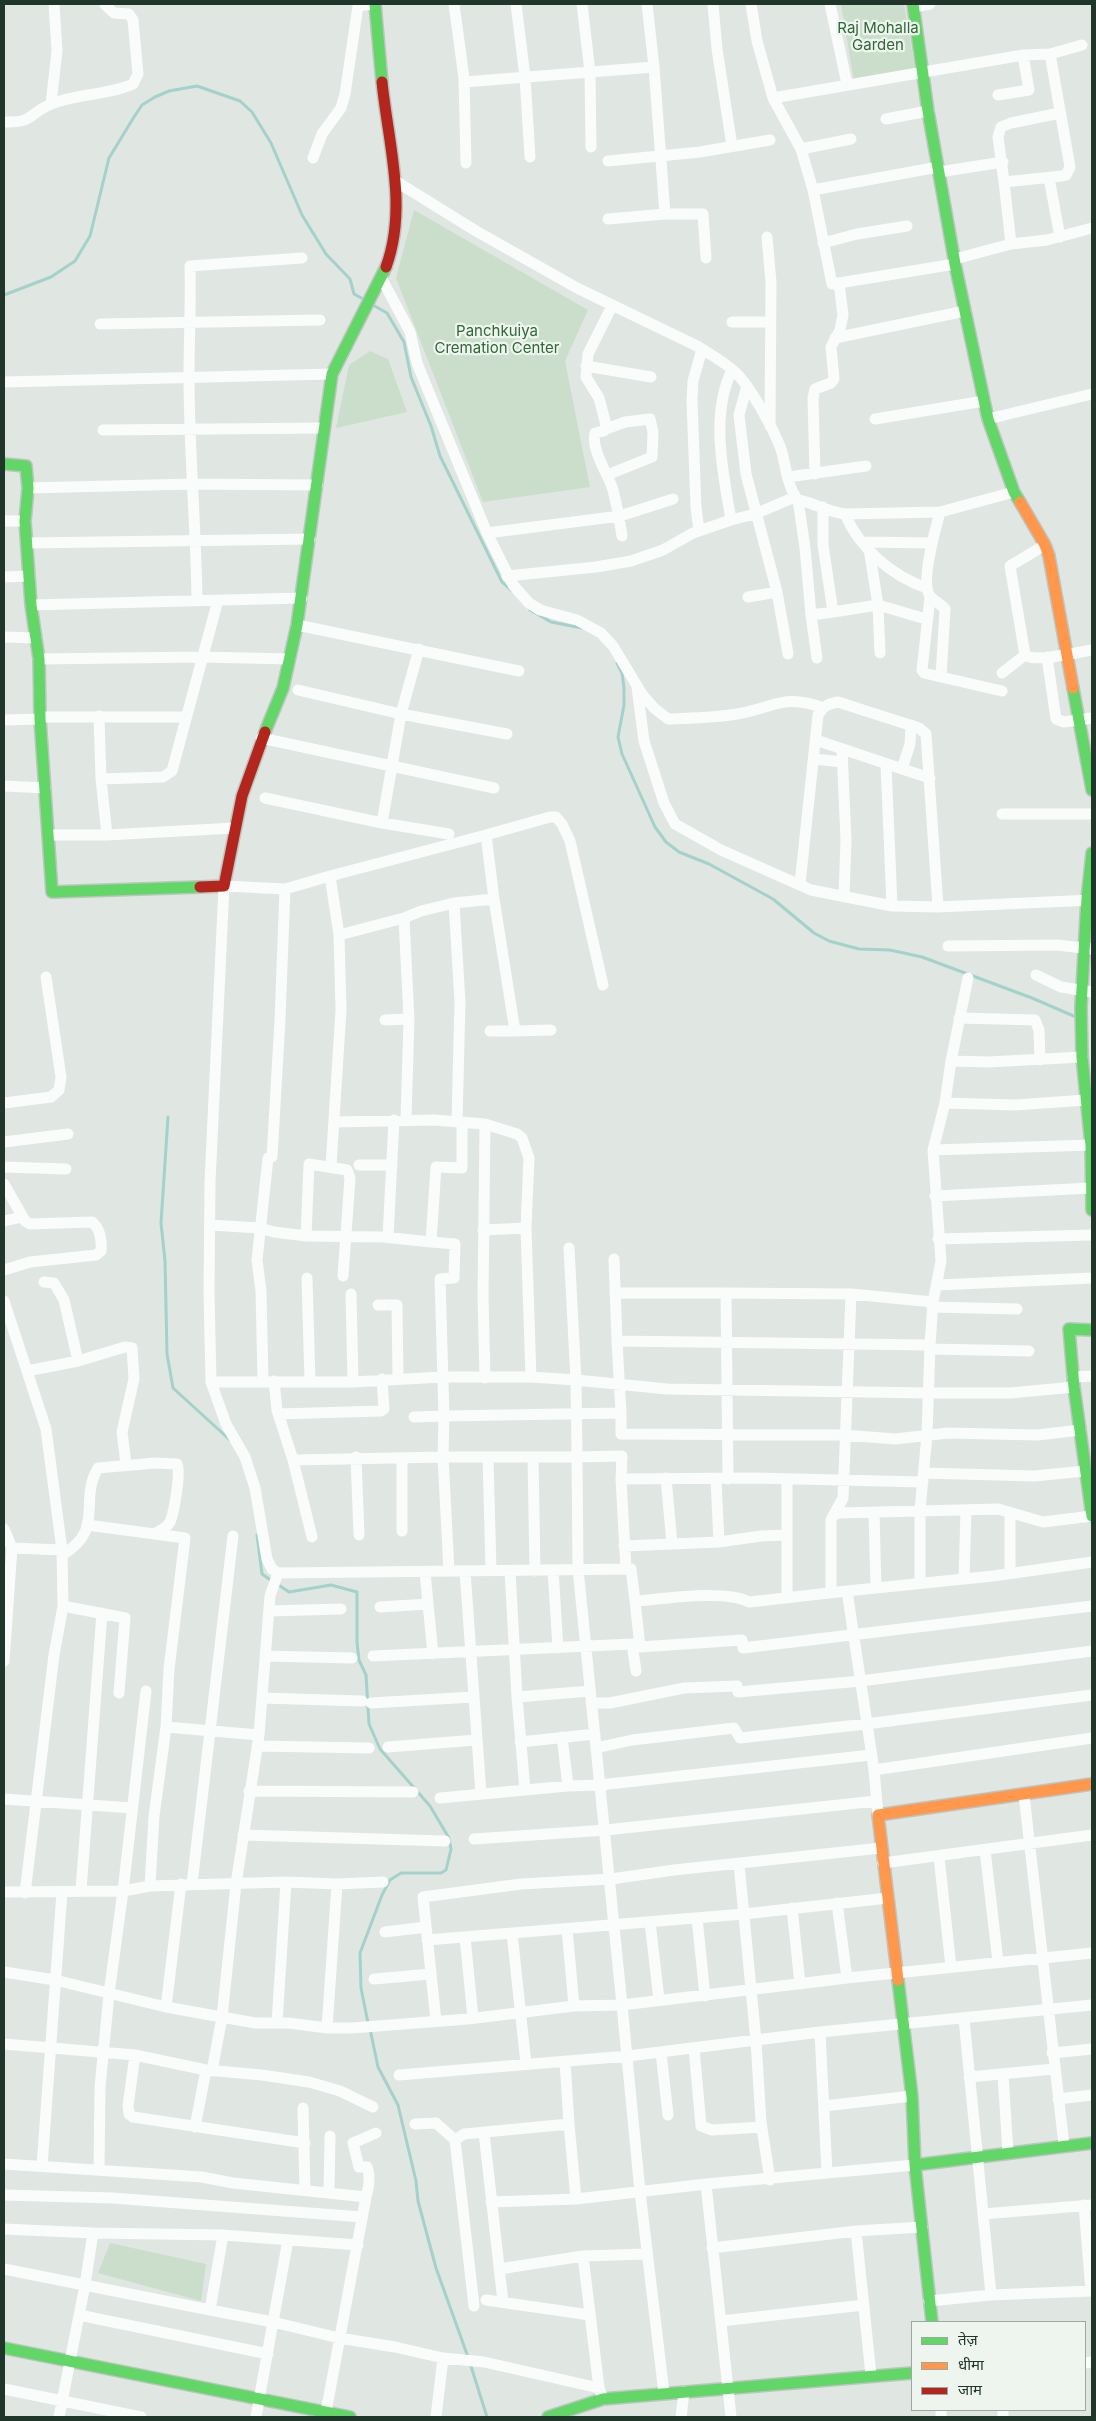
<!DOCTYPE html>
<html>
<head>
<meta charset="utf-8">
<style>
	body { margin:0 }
	#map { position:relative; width:1096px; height:2421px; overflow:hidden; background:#e0e6e2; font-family:Inter,"Noto Sans Devanagari",sans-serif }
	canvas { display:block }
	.frame { position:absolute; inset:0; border:5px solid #21362a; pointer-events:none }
	.legend { position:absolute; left:911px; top:2321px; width:175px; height:90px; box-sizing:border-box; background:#eef5ef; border:1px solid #9ca9a0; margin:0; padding:6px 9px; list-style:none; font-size:15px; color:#21362a }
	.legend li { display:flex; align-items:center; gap:10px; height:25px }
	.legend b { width:25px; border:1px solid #9ca9a0 }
</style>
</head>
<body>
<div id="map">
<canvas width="1096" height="2421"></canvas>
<div class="frame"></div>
<ul class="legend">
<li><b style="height:6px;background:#63d668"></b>तेज़</li>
<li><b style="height:6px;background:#ff974d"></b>धीमा</li>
<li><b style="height:6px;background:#b3261e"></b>जाम</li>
</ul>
</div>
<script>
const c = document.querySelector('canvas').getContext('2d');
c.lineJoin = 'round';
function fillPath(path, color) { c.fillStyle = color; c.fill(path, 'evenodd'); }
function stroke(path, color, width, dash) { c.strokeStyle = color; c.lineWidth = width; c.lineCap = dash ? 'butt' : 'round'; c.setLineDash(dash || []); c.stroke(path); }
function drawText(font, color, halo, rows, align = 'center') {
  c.font = font + ' Inter,sans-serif'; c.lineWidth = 4.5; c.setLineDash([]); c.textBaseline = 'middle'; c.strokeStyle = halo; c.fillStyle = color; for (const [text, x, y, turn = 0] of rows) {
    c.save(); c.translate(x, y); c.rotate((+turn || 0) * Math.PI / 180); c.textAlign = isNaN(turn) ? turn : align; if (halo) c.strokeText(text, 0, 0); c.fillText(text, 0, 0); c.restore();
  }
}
fillPath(new Path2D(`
	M841 4H904L915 69 854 81Z
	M414 210 588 310 565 361 590 487 483 502 396 278Z
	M370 351 388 359 407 412 336 428 349 365Z
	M110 2243 206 2264 201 2301 98 2273Z`), '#cbdecb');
stroke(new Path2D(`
	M4 295 51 277 75 261 90 236 109 158 134 117 142 105 155 97 169 91 197 86 240 101 252 112 271 143 302 215 326 254 350 279 354 294 365 300
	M373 305 387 313 404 342 411 377 431 426 440 456 502 582 512 591
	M530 610 551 622 582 628
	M617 663 622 673 624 688V705L618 737 622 754 655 827 666 842 679 852 709 864 773 899 814 933 829 941 859 949 890 950 922 957 1032 998 1076 1017
	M168 1117 161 1223 165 1261 167 1354 173 1388 230 1440
	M257 1535 262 1574 272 1581
	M277 1584 289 1592 331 1585 357 1592V1642L359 1660 366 1675 369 1724 380 1749 430 1806 449 1838 451 1849 446 1870 441 1873H401L390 1880 382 1895 360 1953 361 1988 368 2023
	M370 2029 378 2067 398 2105 416 2181 418 2201 436 2268 468 2357
	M470 2363 487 2417`), '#a4d1ca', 3);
const fast = new Path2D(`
	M375 4 382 82
	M913 4 928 111 955 264 988 419 1014 492 1020 502
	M4 464 26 466 28 488 25 521 31 605 39 659 40 719 52 892 200 887
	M1073 688 1092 790
	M265 732 283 688 297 625 332 374 386 267
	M1092 853 1087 899 1081 1007 1082 1057 1091 1145 1092 1210
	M1092 1330 1069 1329 1074 1387 1092 1516
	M898 1980 912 2096 915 2165 932 2322
	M915 2165 1092 2143
	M4 2348 350 2417
	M548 2417 603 2399 912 2373`);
const slow = new Path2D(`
	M1020 502 1045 545 1049 556 1073 688
	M898 1980 878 1815 1092 1784`);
const jam = new Path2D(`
	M382 82C388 143 408 207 386 267
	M200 887 224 886 242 796 265 732`);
stroke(fast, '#bdc5c0', 14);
stroke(slow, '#bdc5c0', 14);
stroke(jam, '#bdc5c0', 14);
stroke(new Path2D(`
	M454 4 464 78 466 163
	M516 4 525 77 530 157
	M582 4 590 72 591 147
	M647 4 654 67 665 214
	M713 4 717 49 732 146
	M751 4 757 41 773 98 801 149
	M830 4 847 84
	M914 7 930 4
	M464 82 654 67
	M998 95 1029 90 1023 55
	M773 98 1023 55 1050 54
	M51 104 57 51 54 4
	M886 119 928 111
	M4 122C33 123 27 115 49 105 75 93 107 96 133 84L138 74 133 20 129 14 114 13 105 5
	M313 158 322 134 341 108 345 94 358 6 372 4
	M608 161 700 152 770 140
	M939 172 1003 162
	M1049 178 1060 237
	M397 182 476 231 577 288 697 346C711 355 727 363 738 375 752 390 774 430 781 449 786 465 787 487 798 500 815 503 828 512 845 514L940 512 1014 492
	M1004 182 998 137 1001 127 1011 123 1060 113
	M813 190 801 149 851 139
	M608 219 665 214H703L706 258
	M767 237 771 282 770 426
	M823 243 857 234 907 226
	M1011 244 1004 182 1062 176 1066 175 1070 167 1050 54 1082 45
	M955 259 1011 244 1047 240 1092 228
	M382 279 410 332 417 363 437 412 487 533 513 585 529 603 540 610 577 620 601 633 613 646 642 694 654 708 668 719C691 718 714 718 737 714 773 708 784 693 823 708
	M839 283 832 284 813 190 938 167
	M612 306 588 354 586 377 599 398 606 425 604 431 595 433C591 451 608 473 613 490 617 505 620 520 622 536
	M732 322H769
	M100 324 320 320
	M835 338 965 311
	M586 366 651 377
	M4 382 332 374
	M747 386 739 415 746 474 777 592 788 654
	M875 419 984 401
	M988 419 1092 394
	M606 429 625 422 650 419 653 432 652 457 607 475
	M103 430 323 428
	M815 474 813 398 815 389 831 383 834 379 831 347 840 330 843 315 839 283 955 264
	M788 477 866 466
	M28 488 192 484 317 485
	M798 500 805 548 811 615 833 612 823 545V507
	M940 512C936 527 920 583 930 596 934 601 941 604 945 609L941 677 1002 691
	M845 514C859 548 893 577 927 588
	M731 520C723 472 710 415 732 370
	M4 521H25
	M699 531 696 507 692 401 693 381 702 349
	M487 533 620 516 673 499
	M863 542 932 543
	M28 543 310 539
	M1045 545 1010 566 1025 655C1036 663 1078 652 1092 650
	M869 549 878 605 926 619
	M507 576 596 567 631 561 663 550 693 533 731 520 755 514 795 497
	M4 577 29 576
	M748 597 777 592
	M930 597 922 670 924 673 941 677
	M197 600C196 525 189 451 189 376 189 339 191 302 190 266L302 258
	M31 605 302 598
	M833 612 878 605 880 653
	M811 615 817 658
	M297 625 519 671
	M4 637 36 638
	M1047 657 1056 719 1064 722 1092 718
	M39 659 201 657 289 659
	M1002 673 1025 655
	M637 687 644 741 664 803 675 824 721 850 811 890 892 906 938 907 1092 900
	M298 690 401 714 507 734
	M99 716 101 779 107 835
	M4 720 40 719 44 717H185
	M261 738 494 788
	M816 740 902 769 910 744 911 725
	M842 750 846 840 844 896
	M814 759 842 762
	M886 764 892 906
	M902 769 930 778
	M101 779 163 777 172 771 218 600
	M4 786 45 788
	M265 798 382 823 449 834
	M1002 814H1092
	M382 823 401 714 419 649
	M49 835H107L234 828
	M486 835 550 817H556L562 824 570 841 603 985
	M330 876 486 835 494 899
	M800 884 818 715C823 706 828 704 838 702L919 728 926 734 938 907
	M454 903 494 899 515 1031H490
	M404 918 421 911 454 903 460 1002 457 1121
	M339 935 404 918 409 1019 385 1020
	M948 946 1057 945 1091 949
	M1036 975 1061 987 1092 992
	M959 1018 1035 1020 1039 1030 1040 1060
	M515 1031 551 1030
	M951 1061 988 1062 1082 1057
	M4 1103 51 1097 59 1090 61 1077 46 977
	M945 1103 1015 1105 1086 1100
	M406 1119 409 1019
	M335 1122 434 1120 485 1124 517 1134 522 1138 529 1158 526 1228 531 1377
	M462 1122V1168L436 1167 431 1242 455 1244 454 1278 440 1279 444 1416 621 1413V1434L844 1435 895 1439 948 1433 1037 1435 1080 1430
	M4 1142 68 1134
	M933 1150 1091 1145
	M272 1157 280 1020 285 889
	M359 1165H392
	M4 1167 66 1169
	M4 1184 25 1221 30 1224 92 1222C100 1228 102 1241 101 1251L96 1255 30 1262 4 1270
	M935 1196 1091 1188
	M4 1221 22 1217
	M210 1225 260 1228 274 1232 306 1236 383 1237 431 1242
	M483 1230 526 1228
	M306 1236 309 1164 347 1170 350 1178 343 1276
	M388 1237 394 1120
	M938 1239 1092 1235
	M614 1259 617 1341
	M307 1278 310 1382
	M44 1282 54 1283 64 1300 78 1361
	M938 1285 1092 1278
	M615 1293H726L728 1479
	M726 1293 851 1294 843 1498 831 1520V1592
	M351 1294 353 1382
	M851 1294 933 1302
	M4 1301 46 1429 62 1550 63 1606 54 1655 25 1893
	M378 1305H397L398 1378
	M932 1307 1017 1309
	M930 1349 1029 1351
	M27 1371 78 1361 125 1347 132 1348 134 1379 122 1432 126 1464
	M1073 1377 1092 1376
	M485 1378 483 1297 485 1124
	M263 1380 261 1291 257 1260 268 1158
	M274 1381 277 1410 293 1460 443 1457 444 1416 414 1417
	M211 1382H353L442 1377H531L576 1380 569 1248
	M621 1413 617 1341 930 1345
	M278 1414 381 1411 384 1409 382 1379
	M356 1457 359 1535
	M488 1457 491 1570
	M533 1457 535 1571
	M402 1458V1531
	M293 1460 312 1537
	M924 1473 1034 1476 1085 1471
	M666 1478 672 1544
	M621 1479 626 1569
	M716 1480 719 1542
	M787 1480V1598
	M923 1482 754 1478 621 1479 622 1456 577 1457 576 1380 667 1389 928 1393H1010L1074 1387
	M834 1515 838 1513 998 1509 1043 1522 1092 1516
	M4 1529 12 1548 4 1661
	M624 1546 719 1542 761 1536 786 1535
	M12 1548 62 1550
	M62 1555C106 1529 78 1502 98 1468L155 1463 177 1464C181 1473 174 1513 170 1522 167 1528 159 1531 154 1534
	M553 1570 558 1648
	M449 1571 443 1457H577L578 1569 622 2005 847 1978 1092 1953
	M465 1571 481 1794
	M510 1571 517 1697 525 1790
	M278 1573 272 1569 267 1559 255 1488 245 1457 226 1424 211 1382 209 1293 210 1182 224 886 285 889 330 876 339 935 341 1010 331 1166
	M1010 1573V1513
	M964 1578 966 1511
	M920 1583V1510L927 1435 930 1345 933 1302 941 1261 933 1150 945 1103 951 1061 968 978
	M876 1588 993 1576 1092 1562
	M847 1591 876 1588 874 1512
	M635 1601 640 1647
	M428 1604 433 1654
	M63 1606 125 1618 119 1693
	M380 1607 428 1604 425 1572
	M269 1611 341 1609
	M632 1644 636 1671
	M265 1656 352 1658
	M373 1656 632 1644 640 1647 742 1640 743 1648 1092 1606
	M517 1697 590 1691
	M262 1698 362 1701
	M371 1703 473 1697
	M591 1703H610L684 1688 737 1686 738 1692 861 1681 1092 1651
	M166 1727 259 1735
	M562 1737 568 1786
	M520 1742 595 1734
	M257 1746 369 1748
	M388 1747 476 1740
	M596 1748 632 1740 734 1728 740 1738 866 1724 1092 1695
	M874 1770 1092 1738
	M249 1791 413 1792
	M1024 1795 1064 2145
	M440 1798 568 1786 600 1785 871 1755
	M4 1799 132 1808
	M243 1835 445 1841
	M474 1839 606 1830 876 1801
	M985 1850 998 1962
	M939 1857 951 1967
	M883 1863 1092 1835
	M739 1864 756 2041 761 2122 770 2180
	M192 1884 233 1536
	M150 1886 286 1882 337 1884 383 1882
	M81 1890 102 1613
	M4 1892 123 1891 150 1886 154 1816 166 1727 169 1669 185 1538 87 1525
	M837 1903 847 1978
	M792 1908 800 1984
	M697 1918 705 1996
	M650 1922 659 2000
	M567 1929 574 2006
	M385 1932 426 1927
	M512 1933 526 2064
	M465 1937 473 2018
	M427 1940 744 1914 888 1898
	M4 1972 55 1980 166 2007 255 2023H289L327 2028H352L468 2019 574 2006 622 2005 640 2192 664 2393
	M374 1979 431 1974
	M166 2007 181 1884
	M964 2019 991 2295
	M436 2021 423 1897 521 1884 611 1879 674 1870 881 1848
	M277 2023 286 1882
	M327 2028 337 1884
	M820 2032 827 2173
	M4 2044 135 2055 206 2070 262 2075 309 2082 340 2091 373 2107
	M694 2048 701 2126 712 2130 762 2127
	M661 2052 668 2115
	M1052 2053 1092 2049
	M135 2055 128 2106 129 2114 133 2117 305 2143
	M565 2061 569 2124
	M212 2071 222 2017 236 1884 259 1735 270 1596 278 1573 631 1569 635 1601C663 1599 725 1589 749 1602L847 1591 874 1770 878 1815
	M399 2075 628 2056 820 2032 1092 2005
	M1003 2075 1008 2152
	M969 2077 1054 2069
	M1058 2099 1092 2095
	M824 2106 912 2096
	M303 2108 305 2190
	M415 2124 436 2123 455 2140
	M195 2127 206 2070
	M484 2133 503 2302
	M4 2164 202 2177 233 2183 366 2197 326 2412
	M42 2166 62 1892
	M99 2169 100 2087 109 1994 123 1891 146 1691
	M706 2184 731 2417
	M329 2192 330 2136
	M4 2195 113 2198 362 2217
	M366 2197C369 2187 371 2177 367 2167H359L353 2143 376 2133
	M491 2202 576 2199 706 2184 915 2165
	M1084 2205 1091 2291
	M983 2214 1092 2205
	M4 2229 93 2233 223 2235 358 2245
	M856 2231 871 2375
	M223 2235 210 2310 273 2322 288 2240
	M712 2248 856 2231 922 2227
	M583 2256 599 2388
	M4 2269 210 2310
	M499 2269 583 2256 647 2254
	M486 2300 590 2315
	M929 2301 991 2295 1092 2291
	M474 2306 455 2140 464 2134 569 2124 576 2199
	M79 2315 268 2354
	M721 2321 864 2305
	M1085 2363 1092 2362
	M4 2389 141 2417
	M941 2410V2417
	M1003 2410V2417
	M59 2417 85 2285 93 2233
	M256 2417 273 2322 339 2338 395 2347 443 2358 484 2362 599 2388 603 2399
	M436 2417 443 2358
	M681 2417 684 2392`), '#fafbfb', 11);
stroke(fast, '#63d668', 11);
stroke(slow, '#ff974d', 11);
stroke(jam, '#b3261e', 11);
drawText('15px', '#306836', '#eef5ef', [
	["Raj Mohalla",878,28],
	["Garden",878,45],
	["Panchkuiya",497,331],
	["Cremation Center",497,348]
]);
</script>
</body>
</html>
